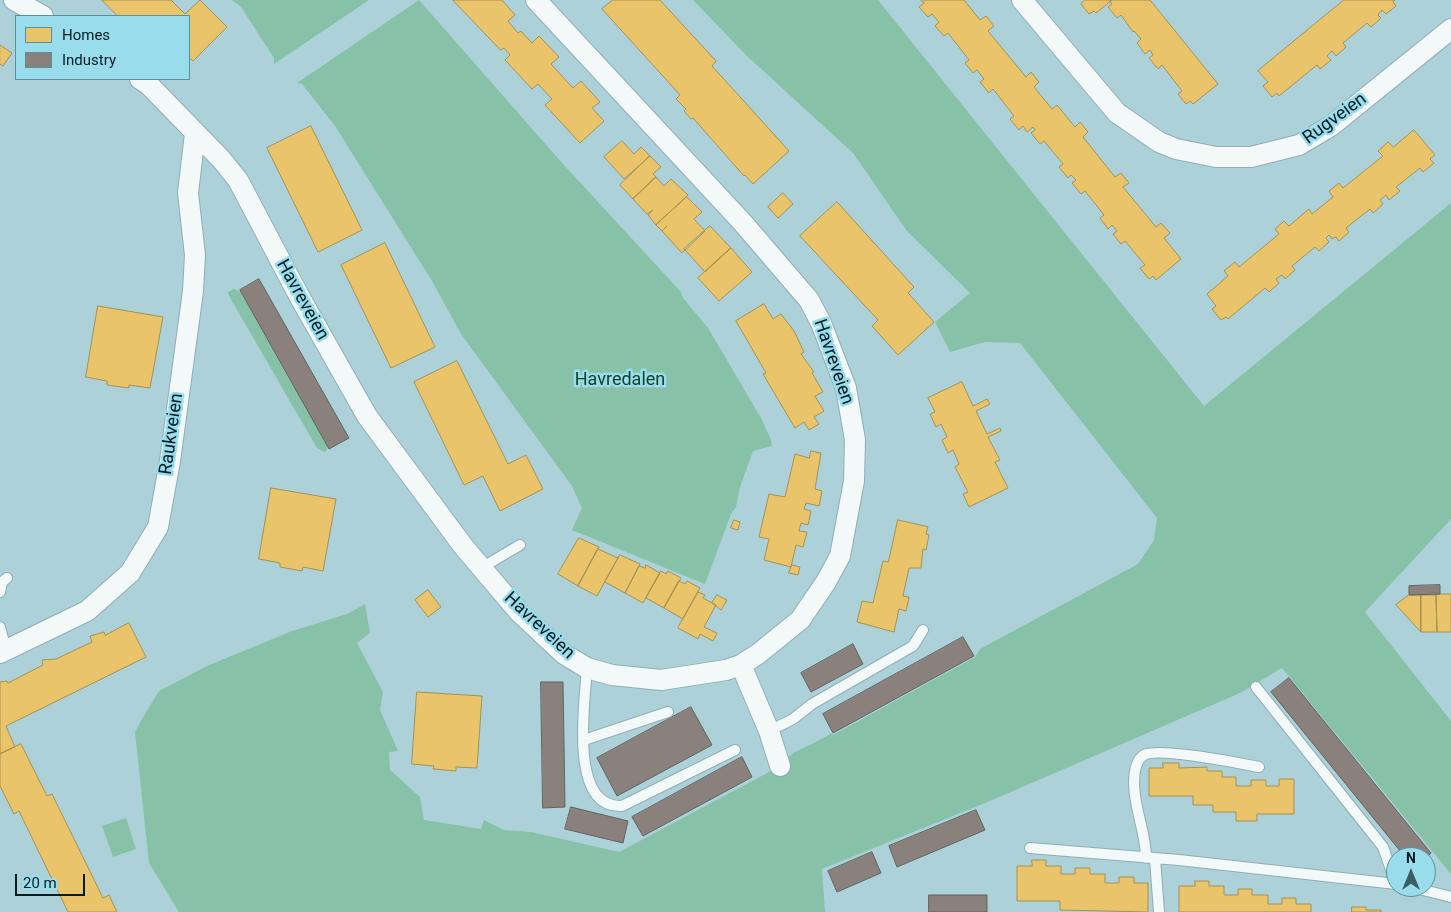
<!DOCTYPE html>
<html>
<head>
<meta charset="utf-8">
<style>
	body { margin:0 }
	#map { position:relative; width:1451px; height:912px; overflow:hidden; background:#acd1d9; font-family:Roboto,sans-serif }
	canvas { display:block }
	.legend { position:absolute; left:15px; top:15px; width:175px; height:65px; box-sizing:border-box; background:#99ddec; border:1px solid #5c909b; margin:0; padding:6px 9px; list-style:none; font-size:15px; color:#011c22 }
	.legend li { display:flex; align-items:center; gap:10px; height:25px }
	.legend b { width:25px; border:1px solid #5c909b }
	.north { position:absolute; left:1386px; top:847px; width:50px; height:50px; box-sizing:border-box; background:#99ddec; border:1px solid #5c909b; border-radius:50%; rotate:0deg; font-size:14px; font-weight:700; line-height:20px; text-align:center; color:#011c22 }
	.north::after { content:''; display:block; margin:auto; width:18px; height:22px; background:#3d5b62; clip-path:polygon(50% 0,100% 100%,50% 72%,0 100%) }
	.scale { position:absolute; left:15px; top:874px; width:70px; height:22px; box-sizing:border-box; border:2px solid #011c22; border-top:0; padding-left:6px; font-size:15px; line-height:18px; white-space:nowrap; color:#011c22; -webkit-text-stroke:4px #99ddec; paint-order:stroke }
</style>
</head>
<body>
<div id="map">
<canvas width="1451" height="912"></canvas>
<ul class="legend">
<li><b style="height:14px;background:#e9c46a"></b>Homes</li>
<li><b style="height:14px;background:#8a817c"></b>Industry</li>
</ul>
<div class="north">N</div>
<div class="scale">20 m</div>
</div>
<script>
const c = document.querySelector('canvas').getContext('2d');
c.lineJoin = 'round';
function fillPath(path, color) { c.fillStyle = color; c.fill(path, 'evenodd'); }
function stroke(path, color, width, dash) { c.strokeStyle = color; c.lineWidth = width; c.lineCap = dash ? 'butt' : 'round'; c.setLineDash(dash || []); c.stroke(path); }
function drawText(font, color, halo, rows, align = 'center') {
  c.font = font + ' Roboto,sans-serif'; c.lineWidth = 5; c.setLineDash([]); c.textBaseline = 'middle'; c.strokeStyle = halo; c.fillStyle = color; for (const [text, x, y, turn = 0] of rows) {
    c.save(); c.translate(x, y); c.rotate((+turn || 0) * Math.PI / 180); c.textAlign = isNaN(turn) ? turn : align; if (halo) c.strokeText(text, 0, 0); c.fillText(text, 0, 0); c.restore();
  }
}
fillPath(new Path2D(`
	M232 0H369L274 64V58L241 7Z
	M419 0 563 164 681 292 683 298 708 328 761 418 771 440 772 446 753 451 740 487 736 507 731 514 705 584 572 530 582 508 572 486 461 334 432 281 335 126 302 84 297 83Z
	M693 0H878L1204 406 1451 203V519L1365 612 1451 721V874L1282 668 1240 693 990 801 822 869 825 912H179L149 863 135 732 146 712 159 691 207 666 292 631 347 614 365 604 370 633 357 643 383 692 380 710 398 751 389 752 390 770 420 797 424 820 481 829 484 820 504 830 531 832 619 852 769 772 795 752 814 743 832 733 833 735 975 657 980 649 1138 564 1154 540 1157 518 1020 343 985 342 950 352 935 322 970 293 907 231 853 153 747 56Z
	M234 289 241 292 328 446 326 451 324 452 317 448 229 296 228 292Z
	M126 818 136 849 113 857 102 826Z`), '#87c2a8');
const homes = new Path2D(`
	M102 0H171L185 14 200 0 227 27 193 61 189 58V16H118Z
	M453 0H502L515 15 508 21 518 33 521 31 532 43 539 36 559 57 551 64 573 88 581 81 600 102 592 108 604 121 580 143 545 105 552 99 538 84 532 89 505 60 510 55 504 48 501 50Z
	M613 0H660L716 61 712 66 789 151 753 184 745 175 744 176 693 118 691 119 684 111 686 109 676 99 680 95 602 9Z
	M921 0H964L980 20 986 16 994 26 988 31 1026 77 1031 72 1039 82 1034 87 1052 109 1057 105 1075 127 1080 122 1088 132 1083 137 1115 177 1121 173 1129 183 1123 187 1156 227 1161 223 1170 233 1164 238 1181 259 1156 280 1153 276 1149 279 1140 268 1145 265 1125 241 1121 244 1113 234 1117 231 1112 225 1108 229 1100 218 1104 215 1085 191 1081 194 1072 183 1076 180 1071 175 1068 178 1059 167 1063 164 1044 141 1040 144 1031 133 1035 130 1033 127 1027 132 1023 126 1019 130 1010 119 1014 116 993 89 989 93 980 82 984 79 977 70 973 73 965 63 969 60 948 33 944 36 935 26 939 22 932 14 928 17 919 7 924 3Z
	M1085 0H1112L1096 13 1094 11 1089 14 1081 4Z
	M1112 0H1150L1218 84 1193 104 1190 101 1186 104 1178 94 1182 91 1162 65 1158 69 1149 58 1153 55 1150 50 1145 54 1137 43 1141 39 1134 31 1133 32 1121 15 1117 18 1108 7 1112 4 1110 2Z
	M1344 0H1395L1393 2 1396 6 1386 14 1382 10 1378 15 1381 18 1371 27 1367 23 1343 43 1346 47 1336 56 1332 51 1327 56 1331 60 1320 69 1317 65 1279 96 1277 93 1272 97 1263 86 1268 82 1258 71Z
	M0 45 12 53 3 66 0 64Z
	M311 126 362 230 318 252 267 148Z
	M1414 130 1435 155 1430 159 1434 163 1423 172 1420 168 1396 187 1400 191 1389 200 1386 195 1380 200 1383 204 1373 213 1370 209 1346 228 1349 232 1339 241 1336 237 1332 239 1329 235 1326 238 1329 242 1319 251 1315 247 1292 266 1295 270 1285 279 1282 275 1276 279 1279 283 1269 292 1265 288 1228 319 1226 317 1221 320 1212 309 1216 306 1207 294 1228 276 1224 271 1235 262 1239 267 1279 234 1275 229 1284 221 1289 226 1309 209 1312 214 1333 197 1329 191 1339 183 1343 188 1383 156 1378 151 1388 142 1393 147Z
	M622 141 634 154 641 147 650 156 624 179 604 157Z
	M650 156 661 167 653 174 656 177 633 199 620 185Z
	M656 177 664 186 671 179 688 195 656 225 648 215 653 210 647 214 633 199Z
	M783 193 793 204 778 218 768 207Z
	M687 197 702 212 694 219 705 231 682 253 662 231 667 226 662 231 656 225Z
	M837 202 914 287 908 293 934 322 898 355 872 326 878 320 800 236Z
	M710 226 731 248 705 272 684 249Z
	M385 243 435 347 391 368 341 265Z
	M731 248 752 272 719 301 698 278Z
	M764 304 773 319 781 314 794 331 804 352 801 354 814 372 812 373 823 392 815 396 824 411 814 417 819 424 809 430 804 422 795 428 763 374 766 373 736 321Z
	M98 306 163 317 150 388 129 385V388L107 385V381L86 377Z
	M457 361 508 464 526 455 543 489 500 511 483 476 464 485 414 382Z
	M962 382 973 406 987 399 990 404 976 411 987 434 1000 428 1001 431 988 437 1000 460 995 462 1008 488 969 507 963 494 968 492 955 467 959 464 953 450 948 453 942 440 947 437 941 424 936 427 930 414 935 412 928 398Z
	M811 451 821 453 815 489 822 491 819 506 806 503 804 509 811 511 808 525 801 523 799 531 807 532 803 547 796 545 791 567 764 560 769 539 759 537 769 494 785 497 795 454 809 458Z
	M271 488 336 499 323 571 303 567 302 571 280 567V563L259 559Z
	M734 520 740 522 738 530 731 528Z
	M898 520 925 526 928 527 926 534 929 535 926 550 923 549 921 568H909L903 596 909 597 906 611 899 609 894 632 857 622 862 601 873 603 883 561 888 562Z
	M579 538 599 547 578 586 558 574Z
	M598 549 618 558 597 596 578 586Z
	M620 555 640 564 625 593 605 582Z
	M646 565 660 573 643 603 625 593 639 566 645 568Z
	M792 565 800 567 798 575 789 573Z
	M661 571 666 574 668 571 681 578 664 608 646 598Z
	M679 581 685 584 687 581 700 588 683 619 664 608Z
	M428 590 441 607 428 617 415 600Z
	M698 592 705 595 703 598 716 605 704 627 717 633 713 641 700 634 698 639 678 628Z
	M1440 594H1451V632H1437L1436 595Z
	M717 595 727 600 721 610 712 603Z
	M1409 595H1421V632L1396 605Z
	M1421 595H1436L1437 632H1421Z
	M129 623 146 657 6 726 15 747 0 754V682L7 681 8 683 43 665 42 660 56 659 92 642 90 636 104 632 105 635Z
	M417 692 482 696 477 768 456 767V771L433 769 434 766 412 764Z
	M21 744 47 796 52 794 103 898 109 895 117 912H68L19 811 14 814 0 786V754Z
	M1163 763H1179V768L1207 767V771H1222V777H1236V786H1251V780H1266V786H1279V779H1294V814H1257V821H1236V812H1213V805H1193V796H1149V768H1163Z
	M1032 860H1046V866H1061V874H1075V868H1090V874H1105V883H1119V877H1134V883H1148V912L1060 910V901H1017V866H1032Z
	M1195 881H1209V886H1224V895H1238V889H1252V895H1268V904H1282V898H1296V904H1311V912H1179V886H1195Z
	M1352 907H1366V910H1381V912H1352Z`);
fillPath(homes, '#e9c46a');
stroke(homes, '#a39254', 1);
const industry = new Path2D(`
	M259 279 349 438 329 449 240 290Z
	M1440 585V594L1409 595V586Z
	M963 637 974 656 833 733 823 714Z
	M853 644 863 664 811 692 801 673Z
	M1289 678 1431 853 1426 857H1405L1271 692Z
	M541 682H563L565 807 543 808Z
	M691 707 712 745 617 796 597 758Z
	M742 757 752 777 643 836 632 817Z
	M571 807 628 821 623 843 565 829Z
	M976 810 985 830 897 867 889 846Z
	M872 852 881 873 837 892 828 871Z
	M929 895H987V912H929Z`);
fillPath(industry, '#8a817c');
stroke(industry, '#616361', 1);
const lane = new Path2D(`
	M481 568 520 545
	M0 592 2 582 7 578
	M0 627 6 650
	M587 668C585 701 568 809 622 806L735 750
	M1256 687 1383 847 1396 884
	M769 731 793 719 812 704 913 646 923 630
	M584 740 668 712
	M1030 848 1179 860 1396 884
	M1146 858C1146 832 1134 809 1134 783 1134 773 1136 760 1144 755 1157 747 1240 763 1259 767
	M1155 859 1159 912
	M1411 887 1451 897`);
const street = new Path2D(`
	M14 0 43 16
	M1022 0 1117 113 1159 142 1176 149 1216 157H1251L1299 145 1331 126 1451 29
	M140 79 149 85 221 159 238 180 298 294 367 416 463 546 519 612 564 654 587 668 612 675 661 680 726 670 741 665 758 654 800 620 826 582 840 556 854 481 855 440 846 388 821 323 809 300 743 223 536 0
	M0 653 87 611 130 573 158 527 170 461 193 291 195 255 188 193 195 134
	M741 665 769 731 780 766`);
stroke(lane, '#90aeb4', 12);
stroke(street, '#90aeb4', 22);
stroke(lane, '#f3f8f9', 10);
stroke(street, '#f3f8f9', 20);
drawText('18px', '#011c22', '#99ddec', [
	["Rugveien",1335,119,-36],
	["Havreveien",302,300,61],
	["Havreveien",833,362,71],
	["Raukveien",172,434,-82],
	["Havreveien",539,626,43]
]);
drawText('18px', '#164024', '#99ddec', [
	["Havredalen",620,380]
]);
</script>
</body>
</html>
